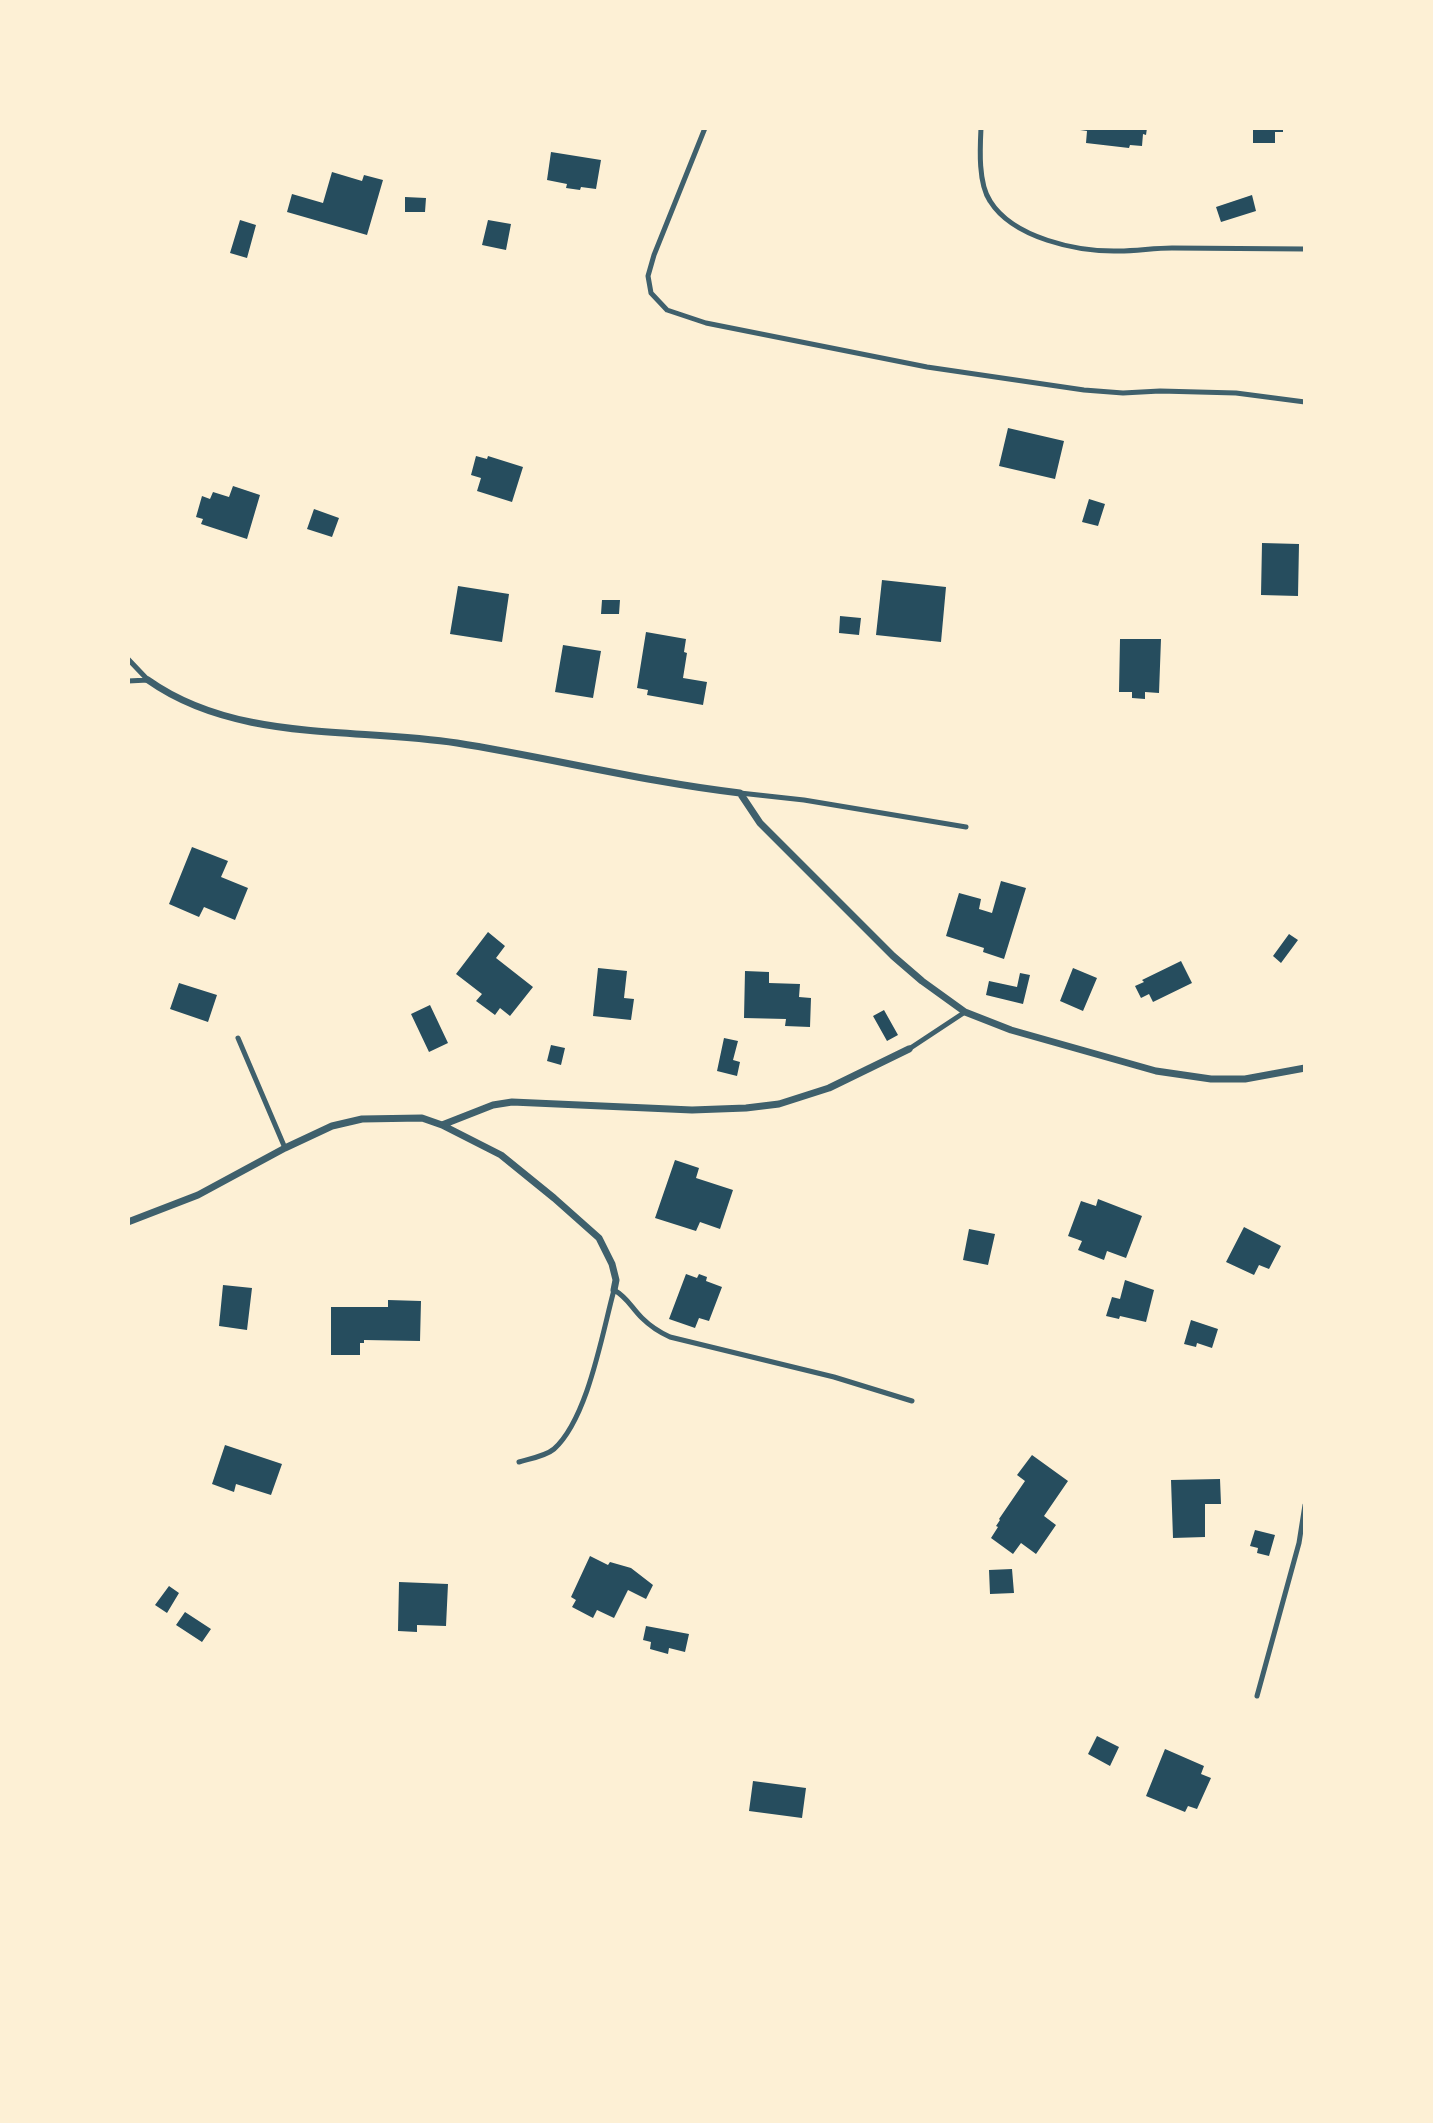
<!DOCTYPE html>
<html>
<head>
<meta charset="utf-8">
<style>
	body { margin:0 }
	#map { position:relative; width:1433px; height:2123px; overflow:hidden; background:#fdf0d5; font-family:"Space Grotesk",sans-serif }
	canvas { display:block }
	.frame { position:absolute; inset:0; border:130px solid #fdf0d5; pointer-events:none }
</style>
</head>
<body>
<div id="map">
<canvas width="1433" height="2123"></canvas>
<div class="frame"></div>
</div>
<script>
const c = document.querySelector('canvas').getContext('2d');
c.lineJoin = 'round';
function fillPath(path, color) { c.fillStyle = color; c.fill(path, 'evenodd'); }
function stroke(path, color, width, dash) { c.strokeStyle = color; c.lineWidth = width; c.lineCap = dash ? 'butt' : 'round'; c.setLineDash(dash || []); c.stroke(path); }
fillPath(new Path2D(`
	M1080 128H1147L1146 135 1143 134 1142 146 1130 145 1129 148 1086 143 1087 131 1080 130Z
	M1253 128H1283V132H1275V143H1253Z
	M551 152 601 160 596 189 581 187 580 190 566 188 567 184 547 180Z
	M332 172 362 181 364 175 383 180 367 235 287 212 292 194 323 203Z
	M1252 195 1256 211 1221 222 1216 207Z
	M405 197 426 198 425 212H405Z
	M240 220 256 225 247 258 230 253Z
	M488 220 511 224 506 250 482 245Z
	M1008 428 1064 441 1055 479 999 466Z
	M476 456 487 459 488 456 523 467 512 502 477 491 481 478 471 475Z
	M233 486 260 495 247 539 201 524 203 519 196 517 202 496 210 499 213 492 229 497Z
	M1089 499 1105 504 1098 526 1082 522Z
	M314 509 339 518 332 537 307 529Z
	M1262 543 1299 544 1298 596 1261 595Z
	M882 580 946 587 941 642 876 635Z
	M458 586 509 594 502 642 450 634Z
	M602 600H620L619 614H601Z
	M840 616 861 618 859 635 839 633Z
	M646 632 686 639 684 652 687 653 683 678 707 682 703 705 647 695 648 690 637 688Z
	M1120 639H1161L1159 693 1145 692V699L1132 698V692H1119Z
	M563 645 601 651 593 698 555 692Z
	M192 847 228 861 221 877 248 888 235 920 204 907 199 917 169 904Z
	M1001 881 1026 888 1004 959 983 952 984 948 946 936 959 893 981 899 979 909 992 913Z
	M488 932 505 946 496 958 533 987 510 1016 500 1008 495 1015 476 1001 482 994 456 974Z
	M1289 934 1298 940 1281 963 1273 956Z
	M1181 961 1192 983 1153 1002 1149 994 1141 998 1135 986 1144 982 1142 980Z
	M598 968 627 971 624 998 634 999 631 1020 593 1016Z
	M1073 968 1097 978 1083 1011 1060 1001Z
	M745 971 769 972V983L800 984 799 997 811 998 810 1027 785 1026 786 1019 744 1018Z
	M1020 973 1030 975 1023 1004 986 995 989 981 1017 987Z
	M179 983 217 995 208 1022 170 1009Z
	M430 1005 448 1043 429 1052 411 1014Z
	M884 1010 898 1035 887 1041 873 1016Z
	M724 1038 738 1041 733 1060 740 1062 737 1076 717 1071Z
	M551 1045 565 1048 561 1065 547 1061Z
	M675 1160 699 1168 696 1178 733 1190 720 1229 700 1222 696 1231 655 1218Z
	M1098 1199 1142 1216 1126 1258 1107 1251 1104 1260 1078 1250 1082 1241 1068 1236 1081 1201 1096 1206Z
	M1244 1227 1281 1246 1269 1269 1259 1265 1254 1275 1226 1262Z
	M969 1229 995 1234 988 1265 963 1260Z
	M686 1274 697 1278 699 1274 707 1277 706 1281 722 1287 709 1321 699 1318 695 1328 669 1319Z
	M1125 1280 1154 1290 1146 1322 1120 1316 1119 1319 1106 1316 1112 1297 1120 1299Z
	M223 1285 252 1288 247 1330 219 1326Z
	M388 1300 421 1301 420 1341 364 1340V1343H360V1355H331V1307H388Z
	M1191 1320 1218 1329 1212 1348 1197 1343 1196 1347 1184 1344Z
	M225 1445 282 1464 271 1495 236 1484 234 1492 212 1484Z
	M1032 1455 1068 1481 1044 1516 1056 1525 1036 1554 1021 1543 1013 1554 991 1538 998 1527 996 1526 1000 1520 999 1519 1025 1481 1017 1475Z
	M1220 1479 1221 1504H1205V1537L1173 1538 1171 1480Z
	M1255 1530 1275 1535 1269 1556 1257 1553 1258 1548 1250 1546Z
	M590 1556 608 1565 610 1562 631 1568 653 1585 646 1599 628 1590 614 1618 597 1610 593 1618 572 1607 576 1600 571 1597Z
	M1012 1569 1014 1593 990 1594 989 1570Z
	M399 1582 448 1584 446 1626 417 1625V1632L398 1631Z
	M169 1586 179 1593 167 1613 155 1605Z
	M185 1612 211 1629 202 1642 176 1625Z
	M646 1626 689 1634 685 1652 669 1648 668 1654 650 1649 651 1642 643 1640Z
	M1097 1736 1119 1747 1110 1766 1088 1754Z
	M1165 1749 1204 1766 1201 1774 1211 1778 1197 1809 1188 1806 1185 1812 1146 1796Z
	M753 1781 806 1788 802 1818 749 1811Z`), '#264d5e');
stroke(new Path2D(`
	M705 128 654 255 648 276 651 293 667 310 706 323 927 367 1084 390 1123 393 1160 391 1236 393 1305 402
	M981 128C980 148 978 183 990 201 1013 238 1077 252 1119 251 1137 251 1154 248 1172 248 1216 248 1261 249 1305 249
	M128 659 148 680
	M128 681 148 680
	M740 793 804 800 966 827
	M238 1038 285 1148
	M909 1049 965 1012
	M519 1462C529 1459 546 1456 554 1449 588 1418 602 1334 614 1290 627 1297 631 1307 642 1318 650 1326 659 1332 670 1337L834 1377 912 1401
	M1257 1696 1299 1543 1305 1505`), '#3f606c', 5);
stroke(new Path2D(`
	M148 680C237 743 354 727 457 743 551 758 645 782 740 793L760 823 893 956 922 981 965 1012 1011 1030 1156 1071 1211 1079H1245L1305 1068
	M442 1125 501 1155 554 1198 599 1238 612 1264 616 1280 614 1290
	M128 1222 198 1195 285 1148 332 1126 362 1119 422 1118 442 1125 493 1105 512 1102 692 1110 746 1108 779 1104 829 1088 909 1049`), '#3f606c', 7);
</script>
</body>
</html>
